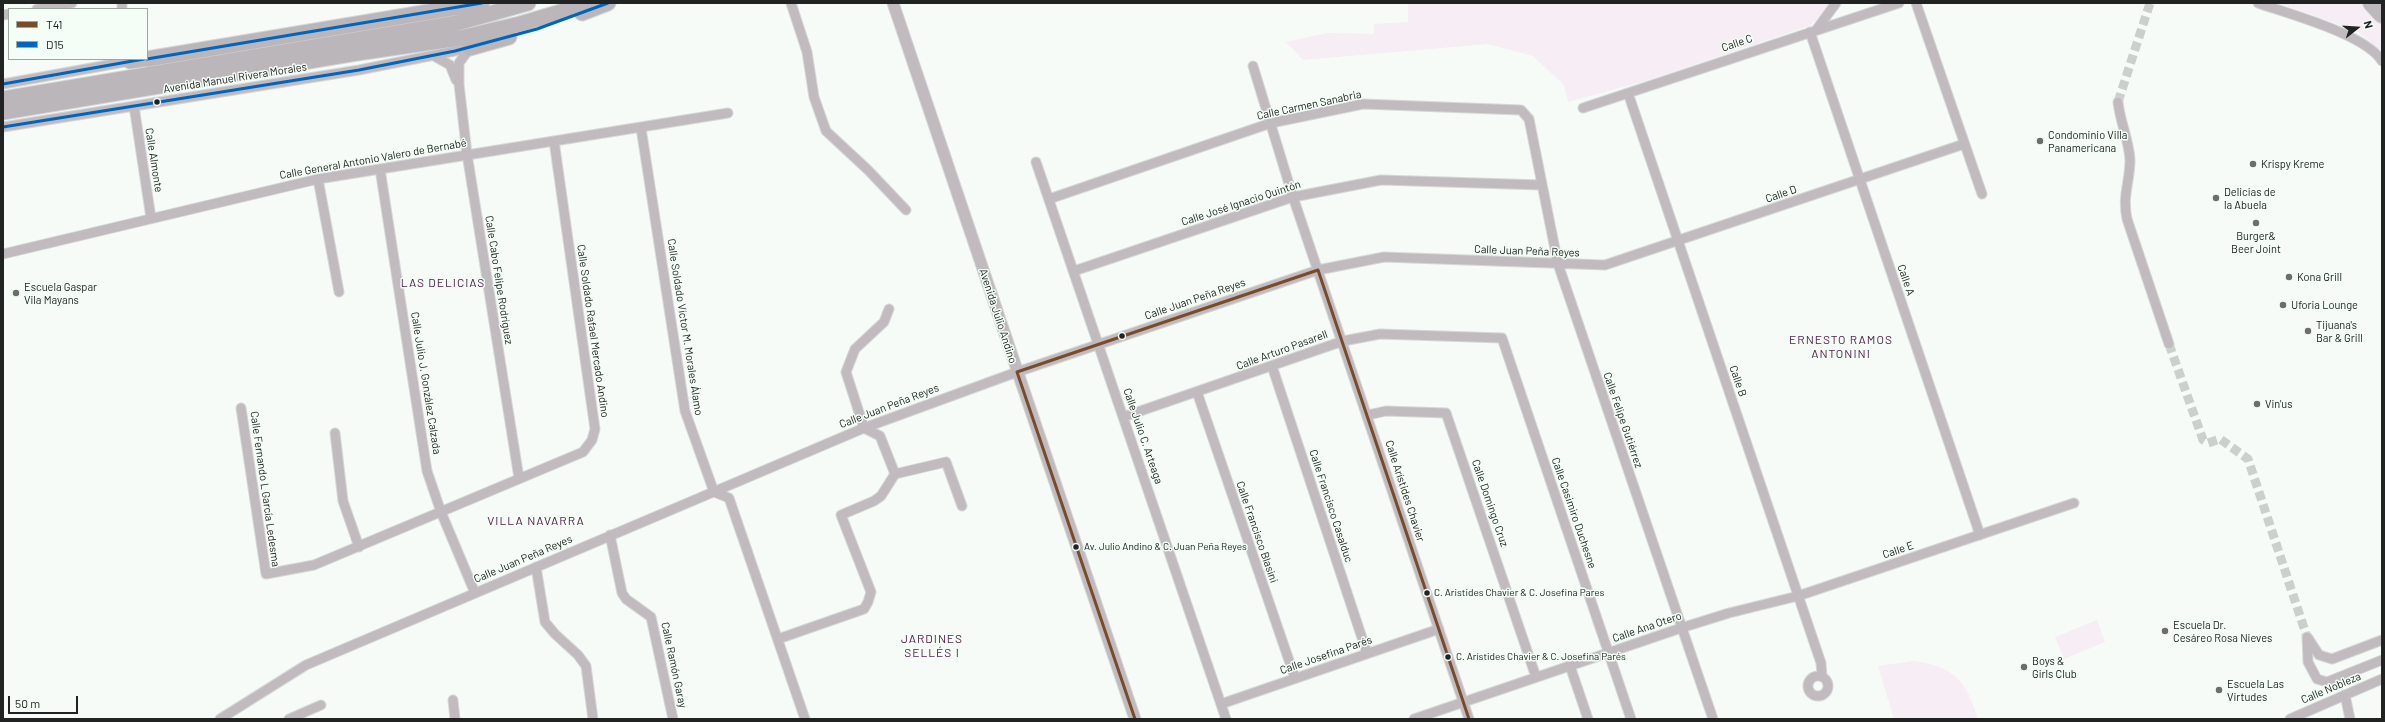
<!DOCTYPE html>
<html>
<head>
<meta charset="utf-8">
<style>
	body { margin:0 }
	#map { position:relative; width:2385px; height:722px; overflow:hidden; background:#f6fbf7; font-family:Barlow,sans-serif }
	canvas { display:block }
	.frame { position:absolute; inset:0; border:4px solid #202321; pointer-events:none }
	.legend { position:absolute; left:8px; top:8px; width:140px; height:52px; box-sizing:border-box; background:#f4fdf6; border:1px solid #9fa6a1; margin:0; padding:5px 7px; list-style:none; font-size:12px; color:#202321 }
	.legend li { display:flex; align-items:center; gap:8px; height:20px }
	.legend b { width:20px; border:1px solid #9fa6a1 }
	.north { position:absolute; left:2337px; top:8px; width:40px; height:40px; -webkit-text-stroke:3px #f4fdf6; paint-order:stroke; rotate:73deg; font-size:11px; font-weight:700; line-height:16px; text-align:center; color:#202321 }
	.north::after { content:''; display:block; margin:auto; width:14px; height:18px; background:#202321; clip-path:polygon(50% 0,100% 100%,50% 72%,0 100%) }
	.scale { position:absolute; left:8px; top:696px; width:70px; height:18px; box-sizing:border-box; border:2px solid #202321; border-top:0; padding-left:5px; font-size:12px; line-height:14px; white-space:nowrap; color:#202321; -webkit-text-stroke:3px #f4fdf6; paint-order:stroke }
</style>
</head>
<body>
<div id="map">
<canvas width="2385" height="722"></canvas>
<div class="frame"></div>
<ul class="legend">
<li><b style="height:5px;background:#7a4b2a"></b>T41</li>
<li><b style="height:5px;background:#0065bd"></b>D15</li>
</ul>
<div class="north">N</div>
<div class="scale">50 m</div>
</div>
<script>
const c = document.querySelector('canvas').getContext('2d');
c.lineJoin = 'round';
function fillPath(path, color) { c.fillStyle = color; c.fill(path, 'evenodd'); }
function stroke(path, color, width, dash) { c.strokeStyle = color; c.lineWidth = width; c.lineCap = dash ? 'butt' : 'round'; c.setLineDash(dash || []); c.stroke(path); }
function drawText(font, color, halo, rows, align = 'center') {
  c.font = font + ' Barlow,sans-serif'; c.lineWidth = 3; c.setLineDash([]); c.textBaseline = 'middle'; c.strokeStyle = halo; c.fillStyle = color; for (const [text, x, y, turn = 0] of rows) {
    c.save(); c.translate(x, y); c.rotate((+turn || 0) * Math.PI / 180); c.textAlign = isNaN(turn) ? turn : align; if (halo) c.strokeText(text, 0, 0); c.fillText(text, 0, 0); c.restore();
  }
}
fillPath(new Path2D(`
	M1408 3H1831L1820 17 1809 26 1645 81 1568 102 1564 85 1533 56 1488 44 1303 60 1286 42 1327 33 1374 34V24L1408 22Z
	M2278 3H2366L2382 19V51L2357 31Z
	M2097 620 2105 642 2064 659 2055 637Z
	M1913 661C1954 666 1966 680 1978 719H1894L1878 666Z`), '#f7edf4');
stroke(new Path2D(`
	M2118 102 2150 3
	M2169 344 2203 440 2208 443 2220 439 2248 459 2307 637`), '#cbd0cc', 9, [9, 4.5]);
const minor = new Path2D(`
	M122 3V9
	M791 3 807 52 814 97 826 131 868 170 906 210
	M1916 3 1982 194
	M2258 3C2289 14 2365 34 2382 61
	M37 9 72 3
	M3 15 9 14
	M1817 29 1836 3
	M1810 32 1980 535
	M470 48 459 63V84L467 154 519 478
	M434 56 450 65 456 80
	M1253 66 1293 197 1469 719
	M3 84 130 61 129 59
	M1628 93 1821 663 1822 676
	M2118 102C2120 122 2129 140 2130 160 2130 182 2122 195 2127 219L2169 344
	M134 106 151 218
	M1583 108 1899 3
	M3 127 359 70 470 48
	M641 128 685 411 714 492 729 498 805 719
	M1036 162 1226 719
	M380 169 427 471 441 512 475 593
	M318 179 339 292
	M1049 199 1271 123 1363 104 1521 110 1529 119 1558 264 1713 719
	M3 254 318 179 728 113
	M1074 271 1293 197 1381 180 1541 185
	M1272 366 1367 653
	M1197 392 1295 678
	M241 408 266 574 314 565 583 452 592 440 595 429 554 141
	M1368 415 1386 411 1446 413 1536 677
	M1123 417 1343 341 1380 334 1502 338 1631 719
	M335 433 343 501 359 547
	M895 474 946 462 962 506
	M610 535 622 593 626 599 651 617 673 719
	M536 567 545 622 555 634 578 655 586 666 593 719
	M2307 637 2308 662 2317 679 2327 682 2382 660
	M2308 638 2319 655 2332 659 2382 640
	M778 639 864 609 868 602 871 592 841 515 874 501 881 496 895 474 880 436 864 428 846 372 855 349 884 322 889 309
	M1570 666 1588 719
	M1808 686a10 10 0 1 1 20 0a10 10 0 1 1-20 0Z
	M2345 695 2350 719
	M453 700 455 719
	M1221 704 1439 629
	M220 719 306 665 864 428 1017 372 1318 270 1384 257 1605 265 1964 144
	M289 719 321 705
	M1414 719 1681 628 1729 613 1798 596 2074 503
	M2290 719 2382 679`);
const tertiary = new Path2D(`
	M893 3 1135 719`);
const trunk = new Path2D(`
	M582 13 608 3
	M470 48 509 37
	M147 59 482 3
	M130 61 144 59
	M3 99 457 23 528 3
	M3 112 357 53 460 38 520 24 591 3`);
const motorway = new Path2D(`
	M2371 3 2382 15`);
stroke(minor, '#d5d8d6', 11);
stroke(tertiary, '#d5d8d6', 13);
stroke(trunk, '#d5d8d6', 17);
stroke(motorway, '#d5d8d6', 18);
stroke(minor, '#c1bbc0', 9);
stroke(tertiary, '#c1bbc0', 11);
stroke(trunk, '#bbb6ba', 15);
stroke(motorway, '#bdb8bc', 16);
stroke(new Path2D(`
	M1318 270 1469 719
	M1017 372 1135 719
	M1017 372 1318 270`), '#7a4b2a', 3);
stroke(new Path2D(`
	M147 59 482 3
	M3 84 144 59
	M3 127 359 70 455 51 537 29 608 3`), '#0065bd', 3);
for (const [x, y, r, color] of [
	[157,102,3.5,"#202321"],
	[2040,141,4,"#6b6f6c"],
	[2253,164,4,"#6b6f6c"],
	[2216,198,4,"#6b6f6c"],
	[2256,223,4,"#6b6f6c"],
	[2289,277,4,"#6b6f6c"],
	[16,293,4,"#6b6f6c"],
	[2283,305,4,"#6b6f6c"],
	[2308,331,4,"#6b6f6c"],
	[1122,336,3.5,"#202321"],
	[2257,404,4,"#6b6f6c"],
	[1076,547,3.5,"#202321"],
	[1427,593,3.5,"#202321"],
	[2165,631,4,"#6b6f6c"],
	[1448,657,3.5,"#202321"],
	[2024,667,4,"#6b6f6c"],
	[2219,690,4,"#6b6f6c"]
]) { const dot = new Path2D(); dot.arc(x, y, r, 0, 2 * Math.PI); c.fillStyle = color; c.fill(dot); stroke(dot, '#f4fdf6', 1.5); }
drawText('10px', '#202321', '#f4fdf6', [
	["Av. Julio Andino & C. Juan Peña Reyes",1084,547],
	["C. Aristides Chavier & C. Josefina Pares",1434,593],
	["C. Arístides Chavier & C. Josefina Parés",1456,657]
], 'left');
drawText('11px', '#202321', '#f4fdf6', [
	["Calle C",1737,43,-19],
	["Avenida Manuel Rivera Morales",235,78,-9],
	["Calle Carmen Sanabria",1309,105,-12],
	["Calle General Antonio Valero de Bernabé",373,159,-10],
	["Calle Almonte",154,160,81],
	["Calle D",1781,194,-19],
	["Calle José Ignacio Quintón",1241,203,-18],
	["Calle Juan Peña Reyes",1527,251,2],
	["Calle Cabo Felipe Rodríguez",499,280,81],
	["Calle A",1906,280,71],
	["Calle Juan Peña Reyes",1195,299,-19],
	["Avenida Julio Andino",998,316,72],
	["Calle Soldado Víctor M. Morales Álamo",685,327,81],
	["Calle Soldado Rafael Mercado Andino",593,331,82],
	["Calle Arturo Pasarell",1282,350,-20],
	["Calle B",1738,381,71],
	["Calle Julio J. González Calzada",426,383,81],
	["Calle Juan Peña Reyes",889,406,-21],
	["Calle Felipe Gutiérrez",1623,420,71],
	["Calle Julio C. Arteaga",1143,436,71],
	["Calle Fernando L García Ledesma",265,489,82],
	["Calle Arístides Chavier",1405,491,72],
	["Calle Domingo Cruz",1490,503,71],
	["Calle Francisco Casalduc",1331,506,72],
	["Calle Casimiro Duchesne",1574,513,71],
	["Calle Francisco Blasini",1257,532,71],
	["Calle E",1898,550,-18],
	["Calle Juan Peña Reyes",523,559,-23],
	["Calle Ana Otero",1647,627,-19],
	["Calle Josefina Parés",1326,655,-19],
	["Calle Ramón Garay",674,665,78],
	["Calle Nobleza",2331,688,-23]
]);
drawText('11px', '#202321', '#f4fdf6', [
	["Condominio Villa",2048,135],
	["Panamericana",2048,148],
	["Krispy Kreme",2261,164],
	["Delicias de",2224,192],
	["la Abuela",2224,205],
	["Burger&",2256,236,"center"],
	["Beer Joint",2256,249,"center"],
	["Kona Grill",2297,277],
	["Escuela Gaspar",24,287],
	["Vila Mayans",24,300],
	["Uforia Lounge",2291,305],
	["Tijuana's",2316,325],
	["Bar & Grill",2316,338],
	["Vin'us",2265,404],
	["Escuela Dr.",2173,625],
	["Cesáreo Rosa Nieves",2173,638],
	["Boys &",2032,661],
	["Girls Club",2032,674],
	["Escuela Las",2227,684],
	["Virtudes",2227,697]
], 'left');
c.letterSpacing = '1px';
drawText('12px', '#501b48', '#f4fdf6', [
	["LAS DELICIAS",443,283],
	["ERNESTO RAMOS",1841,340],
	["ANTONINI",1841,354],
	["VILLA NAVARRA",536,521],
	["JARDINES",932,639],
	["SELLÉS I",932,653]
]);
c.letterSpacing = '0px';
</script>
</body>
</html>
